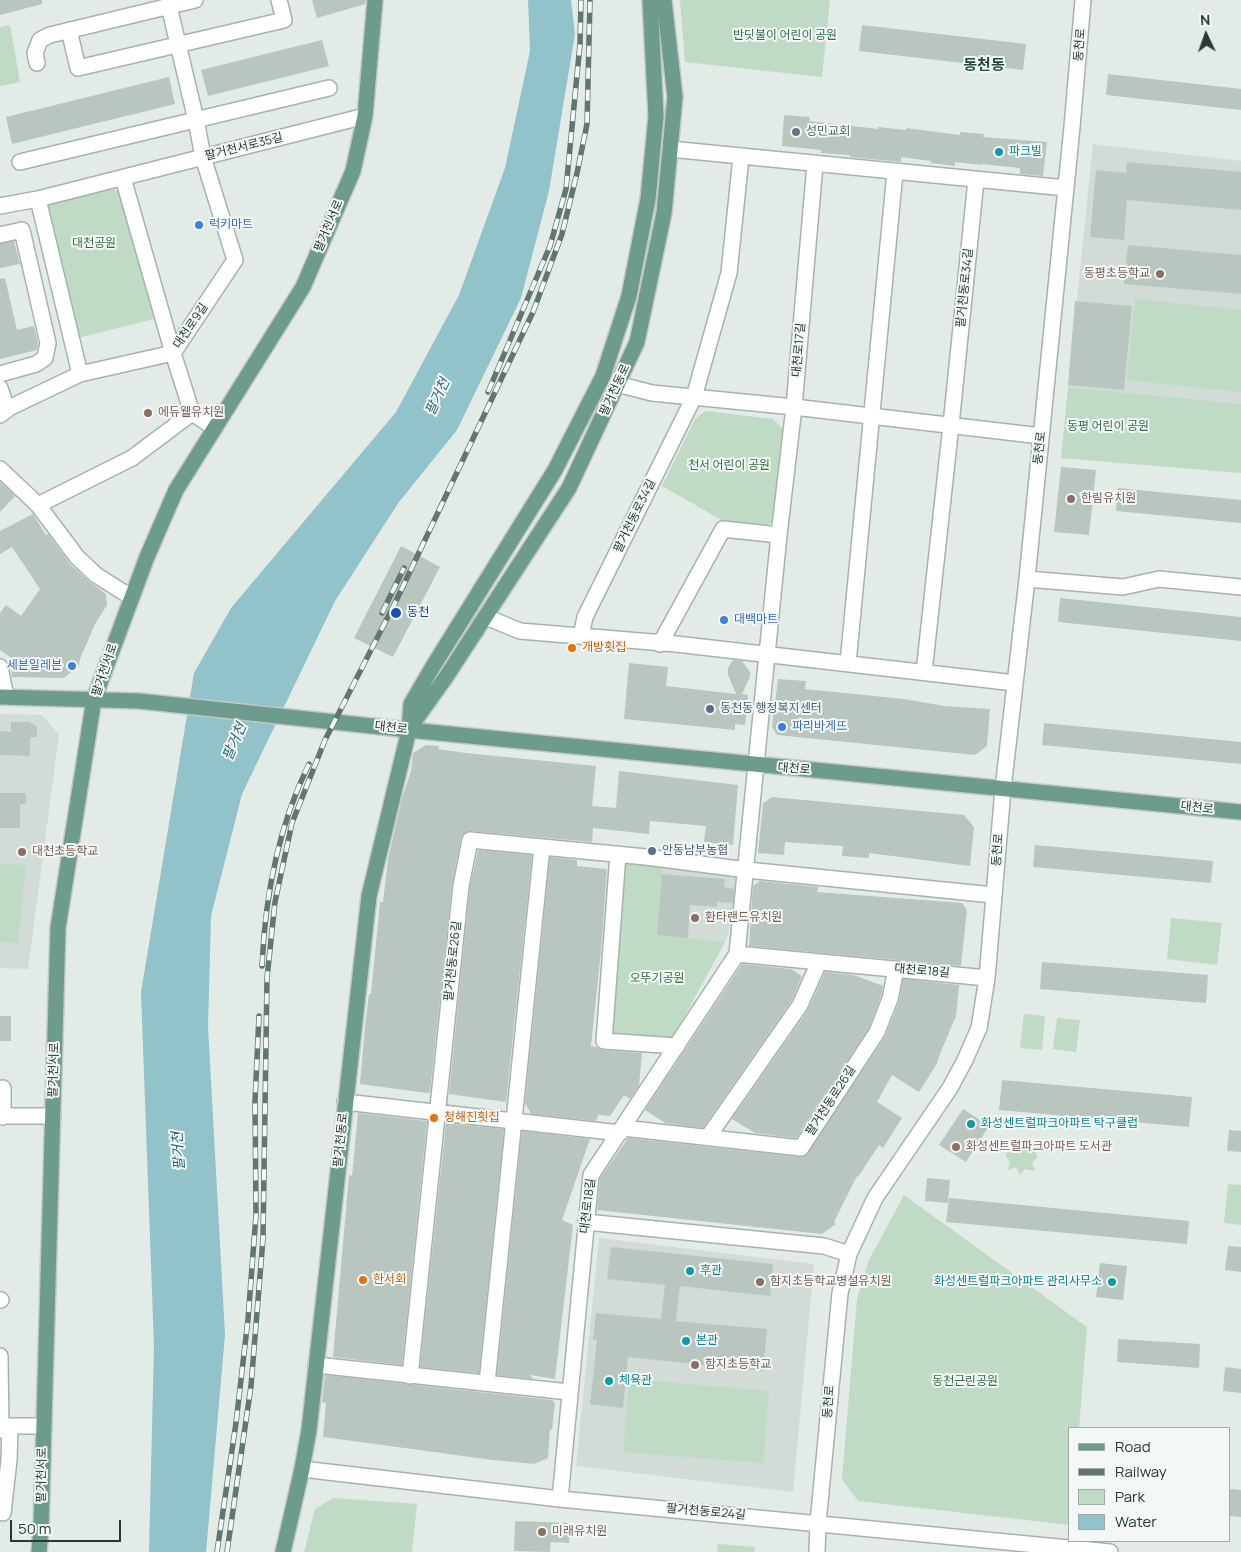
<!DOCTYPE html>
<html>
<head>
<meta charset="utf-8">
<style>
	body { margin:0 }
	#map { position:relative; width:1241px; height:1552px; overflow:hidden; background:#e3ebe7; font-family:Manrope,sans-serif }
	canvas { display:block }
	.legend { position:absolute; left:1068px; top:1427px; width:162px; height:115px; box-sizing:border-box; background:#f3f8f6; border:1px solid #a1aca8; margin:0; padding:6px 9px; list-style:none; font-size:15px; color:#253a34 }
	.legend li { display:flex; align-items:center; gap:10px; height:25px }
	.legend b { width:25px; border:1px solid #a1aca8 }
	.north { position:absolute; left:1181px; top:10px; width:50px; height:50px; -webkit-text-stroke:4px #f3f8f6; paint-order:stroke; rotate:357deg; font-size:14px; font-weight:700; line-height:20px; text-align:center; color:#253a34 }
	.north::after { content:''; display:block; margin:auto; width:18px; height:22px; background:#253a34; clip-path:polygon(50% 0,100% 100%,50% 72%,0 100%) }
	.scale { position:absolute; left:10px; top:1520px; width:111px; height:22px; box-sizing:border-box; border:2px solid #253a34; border-top:0; padding-left:6px; font-size:15px; line-height:18px; white-space:nowrap; color:#253a34; -webkit-text-stroke:4px #f3f8f6; paint-order:stroke }
</style>
</head>
<body>
<div id="map">
<canvas width="1241" height="1552"></canvas>
<ul class="legend">
<li><b style="height:6px;background:#6d9b8e"></b>Road</li>
<li><b style="height:6px;background:#60766f"></b>Railway</li>
<li><b style="height:14px;background:#bfdac5"></b>Park</li>
<li><b style="height:14px;background:#92c2ca"></b>Water</li>
</ul>
<div class="north">N</div>
<div class="scale">50 m</div>
</div>
<script>
const c = document.querySelector('canvas').getContext('2d');
c.lineJoin = 'round';
function fillPath(path, color) { c.fillStyle = color; c.fill(path, 'evenodd'); }
function stroke(path, color, width, dash) { c.strokeStyle = color; c.lineWidth = width; c.lineCap = dash ? 'butt' : 'round'; c.setLineDash(dash || []); c.stroke(path); }
function drawText(font, color, halo, rows, align = 'center') {
  c.font = font + ' Manrope,"Noto Sans KR",sans-serif'; c.lineWidth = 4; c.setLineDash([]); c.textBaseline = 'middle'; c.strokeStyle = halo; c.fillStyle = color; for (const [text, x, y, turn = 0] of rows) {
    c.save(); c.translate(x, y); c.rotate((+turn || 0) * Math.PI / 180); c.textAlign = isNaN(turn) ? turn : align; if (halo) c.strokeText(text, 0, 0); c.fillText(text, 0, 0); c.restore();
  }
}
fillPath(new Path2D(`
	M1093 144 1241 161V404L1068 387Z
	M0 714 42 715 59 735 28 969 0 968Z
	M663 867 738 874V900L725 942 657 935Z
	M599 1238 814 1264 793 1492 576 1466Z`), '#d2dbd6');
fillPath(new Path2D(`
	M680 0H830L822 77 685 62Z
	M10 25 20 82 0 86V27Z
	M110 189 118 191 123 197 154 319 78 338 46 208 50 204Z
	M1135 299 1241 310V392L1127 380Z
	M1068 387 1241 404V473L1061 458Z
	M706 411 773 419 784 430 775 520 765 527 727 523 662 486 695 419Z
	M625 863 663 867 657 935 725 942 670 1043 610 1037Z
	M0 864 26 865 18 943 0 942Z
	M1171 918 1222 923 1217 965 1167 959Z
	M1024 1014 1045 1016 1042 1050 1020 1048Z
	M1057 1018 1080 1020 1076 1052 1053 1049Z
	M1024 1141 1028 1143 1037 1145 1036 1154 1038 1157 1032 1162 1035 1171 1025 1169 1020 1175 1016 1167 1008 1170 1010 1163 1005 1154 1012 1150V1146H1020Z
	M1228 1184 1241 1185V1225L1224 1223Z
	M904 1195 1087 1327 1079 1428H1070V1525L858 1501 842 1479 857 1299 868 1262Z
	M629 1379 769 1391 763 1463 623 1452Z
	M333 1498 417 1504 412 1552H304L315 1509Z
	M718 1544 755 1547 754 1552H717Z`), '#bfdac5');
fillPath(new Path2D(`
	M528 0H571L575 34 549 191 521 298 457 430 399 502 335 601 242 794 211 916 208 1026 225 1335 206 1552H149L154 1346 141 992 194 673 231 608 396 412 459 295 505 168 530 51Z`), '#92c2ca');
fillPath(new Path2D(`
	M0 0H42V4L0 15Z
	M312 0H366L365 4 317 18Z
	M862 25 1026 44 1023 70 859 51Z
	M322 40 329 66 208 96 201 70Z
	M1108 74 1241 89V110L1106 95Z
	M169 77 175 104 12 144 6 117Z
	M784 115 810 117 809 121 878 129V127L906 130V128L960 135V132L984 134 983 137 1047 142 1043 176 1020 174V168L981 164V165L955 162V166L931 163V161L901 157V162L850 157V155L821 153V150L782 146Z
	M1127 162 1241 172V210L1127 200 1124 240 1090 237 1096 170 1126 173Z
	M14 241 20 264 0 268V244Z
	M1128 245 1241 255V294L1124 284Z
	M5 278 17 330 34 326 38 343 37 350 0 359V279Z
	M1075 301 1132 306 1124 390 1068 385Z
	M1061 467 1096 470 1089 535 1054 532Z
	M0 482 15 496 0 512Z
	M1118 488 1241 500V523L1116 511Z
	M33 514 46 535 48 534 70 564 90 582 106 594 107 605 95 624 80 659 79 665 64 678 12 677 10 657 0 650V613L6 605 21 616 40 589 12 547 0 554V531Z
	M401 546 440 567 393 657 354 638Z
	M1060 598 1241 617V641L1058 622Z
	M733 660 742 661 750 672V677L742 694 748 695 745 725 735 724V730L624 719 629 663 668 667 666 686 736 694 728 675V668Z
	M778 679 806 681 805 689 904 699 944 706 990 709 987 746 975 755 777 735 772 727Z
	M11 722H29L37 727V737H30V756L0 755V731L11 732Z
	M1044 723 1241 742V764L1042 745Z
	M426 745 439 746 438 749 466 753 596 766 592 806 616 808 619 771 738 785 733 845 704 842 706 826 650 821 649 834 593 828 592 842 471 831 463 834 461 838 452 885 430 1092 427 1093 360 1084 365 1027 369 994H371L380 902H383L388 859 402 798 411 771 413 753Z
	M0 793H26V803L20 805V828H0Z
	M772 797 964 815 974 827 970 866 869 853V858L842 856 843 846 785 842 784 855 758 853 763 803Z
	M1035 845 1213 861 1211 883 1033 867Z
	M478 850 532 855 506 1102 449 1094 470 887Z
	M550 857 577 860V866L607 869 601 951 591 1046 597 1047 603 1050 642 1053 639 1086 630 1099 624 1095 610 1116 598 1115 596 1121 531 1114 525 1103Z
	M662 874 725 879 724 887 734 889 733 903 717 902V907L690 905 688 938 657 935Z
	M760 881 818 887 817 892 962 903 967 910 961 966 749 946 753 886Z
	M1042 962 1208 975 1206 1003 1040 989Z
	M742 964 791 969 802 976 792 1000 703 1128 665 1123 645 1110Z
	M825 972 854 975 883 986 881 996 869 1028 796 1138 755 1133 732 1119 808 1010Z
	M903 979 959 985 956 1016 937 1061 938 1062 919 1092 892 1075 877 1102 902 1118 883 1148 879 1145 858 1177 857 1176 834 1222 836 1224 822 1234 597 1210 600 1178 628 1138 800 1157 805 1156 885 1037 899 1002Z
	M0 1016H11V1041H0Z
	M1002 1080 1192 1097 1189 1127 999 1110Z
	M963 1109 989 1126 966 1162 939 1145Z
	M358 1113 427 1121 402 1365 333 1357 349 1175 352 1176Z
	M446 1123 504 1129 479 1373 420 1367Z
	M1229 1130 1241 1131V1152L1227 1151Z
	M522 1131 590 1139 562 1220 573 1225 555 1379 530 1375 533 1379 497 1375Z
	M927 1178 950 1180 948 1203 925 1201Z
	M949 1198 1189 1221 1187 1244 946 1222Z
	M1228 1246 1241 1247V1272L1225 1270Z
	M611 1247 773 1264 770 1296 680 1286 676 1321 767 1329 763 1371 628 1357 623 1408 590 1404 597 1340H593L596 1313 661 1319 665 1285 607 1279Z
	M1100 1263 1127 1266 1123 1300 1096 1297Z
	M1118 1339 1200 1344 1199 1368 1117 1362Z
	M1225 1367 1241 1369V1393L1223 1391Z
	M325 1375 552 1400 555 1403 552 1430 550 1429 548 1458 534 1464 493 1460 323 1437 326 1403 322 1402Z
	M1230 1489 1241 1490V1517L1230 1516Z
	M515 1521 570 1523 569 1543 551 1542 550 1552 514 1551Z`), '#b9c6c0');
const minor = new Path2D(`
	M69 30 78 68 284 20 279 0
	M37 63 35 53 40 40 50 35 195 0
	M670 149 1066 188
	M20 162 329 88
	M123 178 173 353 192 413
	M38 199 80 374
	M0 206 38 199 365 116
	M0 235 22 230 48 343 45 358 36 364 0 374
	M617 384 652 393 794 407 1041 436
	M0 388 7 410
	M192 413 215 428
	M0 415 9 408 80 374 173 353 235 260 203 157 196 120 169 6
	M0 469 38 505 77 557 96 575 131 597
	M38 505 132 458 192 413
	M1027 579 1123 587 1159 579 1241 587
	M486 617 520 631 676 644 1015 683
	M581 636 585 617 694 397 729 273 741 157
	M660 644 723 529 779 535
	M848 663 895 172
	M0 667 6 697
	M924 672 951 425 976 180
	M618 854 604 1041 677 1046
	M737 954 987 978
	M345 1102 620 1133
	M0 1116H53
	M3 1117V1088
	M623 1128 801 1148 877 1032 890 999 896 969
	M708 1137 800 1005 819 962
	M586 1222 824 1246 849 1254
	M0 1300H1
	M0 1356 1 1430
	M316 1365 569 1392
	M410 1376 461 886 470 840 646 857 747 870 993 895
	M487 1383 542 847
	M1 1430 10 1426H44
	M302 1469 560 1499 1110 1552
	M560 1499 591 1175 737 954 779 535 794 407 815 164
	M0 1512 3 1513 9 1460 10 1426
	M817 1552 818 1523 840 1293 849 1254 875 1198 950 1088 965 1060 979 1028 987 978 1003 789 1027 579 1072 127 1083 0`);
const major = new Path2D(`
	M0 697 139 701 409 730 1241 812
	M409 729 446 677 569 488 637 342 664 213 675 97 664 0
	M39 1552 41 1528 58 928 94 699 147 557 176 490 303 287 353 171 365 116 375 0
	M283 1552 302 1469 309 1430 369 896 409 730 411 704 432 668 555 470 603 376 629 296 648 199 656 116 650 0`);
stroke(minor, '#a6b2ae', 18);
stroke(major, '#c2c8c6', 18);
stroke(minor, '#fff', 15);
stroke(major, '#6d9b8e', 15);
const rail = new Path2D(`
	M488 392 550 246 566 189 580 44 581 0
	M382 613 404 568
	M262 966C265 896 278 827 309 764
	M217 1552 236 1423 248 1319 256 1215 255 1101 259 1016
	M227 1552 251 1386 263 1239 267 978 275 902 292 823 325 740 396 601 533 312 562 234 577 173 587 124 590 0`);
stroke(rail, '#60766f', 5.5);
stroke(rail, '#f3f8f6', 4, [11]);
for (const [x, y, r, color] of [
	[796,132,5,"#6b7280"],
	[999,152,5,"#0f9aa8"],
	[199,225,5,"#3f7fe0"],
	[1160,274,5,"#8d6e63"],
	[148,413,5,"#8d6e63"],
	[1071,499,5,"#8d6e63"],
	[396,613,6,"#1a4fb4"],
	[724,620,5,"#3f7fe0"],
	[572,648,5,"#e8710a"],
	[72,666,5,"#3f7fe0"],
	[710,709,5,"#5c6f8a"],
	[782,727,5,"#3f7fe0"],
	[652,851,5,"#5c6f8a"],
	[22,852,5,"#8d6e63"],
	[695,918,5,"#8d6e63"],
	[434,1118,5,"#e8710a"],
	[971,1124,5,"#0f9aa8"],
	[956,1147,5,"#8d6e63"],
	[690,1271,5,"#0f9aa8"],
	[363,1280,5,"#e8710a"],
	[760,1282,5,"#8d6e63"],
	[1112,1282,5,"#0f9aa8"],
	[686,1341,5,"#0f9aa8"],
	[695,1365,5,"#8d6e63"],
	[609,1381,5,"#0f9aa8"],
	[542,1532,5,"#8d6e63"]
]) { const dot = new Path2D(); dot.arc(x, y, r, 0, 2 * Math.PI); c.fillStyle = color; c.fill(dot); stroke(dot, '#f3f8f6', 2); }
drawText('12px', '#346c48', '#f3f8f6', [
	["반딧불이 어린이 공원",785,36],
	["대천공원",94,244],
	["동평 어린이 공원",1108,427],
	["천서 어린이 공원",729,466],
	["오뚜기공원",657,979],
	["동천근린공원",965,1382]
]);
drawText('12px', '#253a34', '#f3f8f6', [
	["동천로",1080,45,-85],
	["팔거천서로35길",244,147,-14],
	["팔거천서로",329,226,-67],
	["팔거천동로34길",965,288,-84],
	["대천로9길",191,326,-56],
	["대천로17길",799,350,-85],
	["팔거천동로",615,390,-65],
	["동천로",1040,448,-84],
	["팔거천동로34길",635,516,-64],
	["팔거천서로",105,670,-71],
	["대천로",391,728,6],
	["대천로",794,769,5],
	["대천로",1197,808,6],
	["동천로",998,850,-85],
	["팔거천동로26길",453,961,-84],
	["대천로18길",922,971,5],
	["팔거천서로",54,1070,-88],
	["팔거천동로26길",831,1101,-57],
	["팔거천동로",341,1140,-84],
	["대천로18길",588,1206,-83],
	["동천로",829,1402,-85],
	["팔거천서로",42,1475,-89],
	["팔거천동로24길",706,1512,5]
]);
drawText('12px', '#5b616d', '#f3f8f6', [
	["성민교회",806,132]
], 'left');
drawText('12px', '#0d838f', '#f3f8f6', [
	["파크빌",1009,152],
	["화성센트럴파크아파트 탁구클럽",981,1124],
	["후관",700,1271],
	["화성센트럴파크아파트 관리사무소",1102,1282,"right"],
	["본관",696,1341],
	["체육관",619,1381]
], 'left');
drawText('12px', '#366cbe', '#f3f8f6', [
	["럭키마트",209,225],
	["대백마트",734,620],
	["세븐일레븐",62,666,"right"],
	["파리바게뜨",792,727]
], 'left');
drawText('12px', '#785e54', '#f3f8f6', [
	["동평초등학교",1150,274,"right"],
	["에듀웰유치원",158,413],
	["한림유치원",1081,499],
	["대천초등학교",32,852],
	["환타랜드유치원",705,918],
	["화성센트럴파크아파트 도서관",966,1147],
	["함지초등학교병설유치원",770,1282],
	["함지초등학교",705,1365],
	["미래유치원",552,1532]
], 'left');
drawText('12px', '#164399', '#f3f8f6', [
	["동천",407,613]
], 'left');
drawText('12px', '#c56008', '#f3f8f6', [
	["개방횟집",582,648],
	["청해진횟집",444,1118],
	["한서회",373,1280]
], 'left');
drawText('12px', '#4e5e75', '#f3f8f6', [
	["동천동 행정복지센터",720,709],
	["안동남부농협",662,851]
], 'left');
drawText('italic 14px', '#26656f', '#f3f8f6', [
	["팔거천",438,397,-65],
	["팔거천",235,742,-67],
	["팔거천",179,1151,-94]
]);
drawText('bold 15px', '#234a40', '#f3f8f6', [
	["동천동",984,66]
]);
</script>
</body>
</html>
